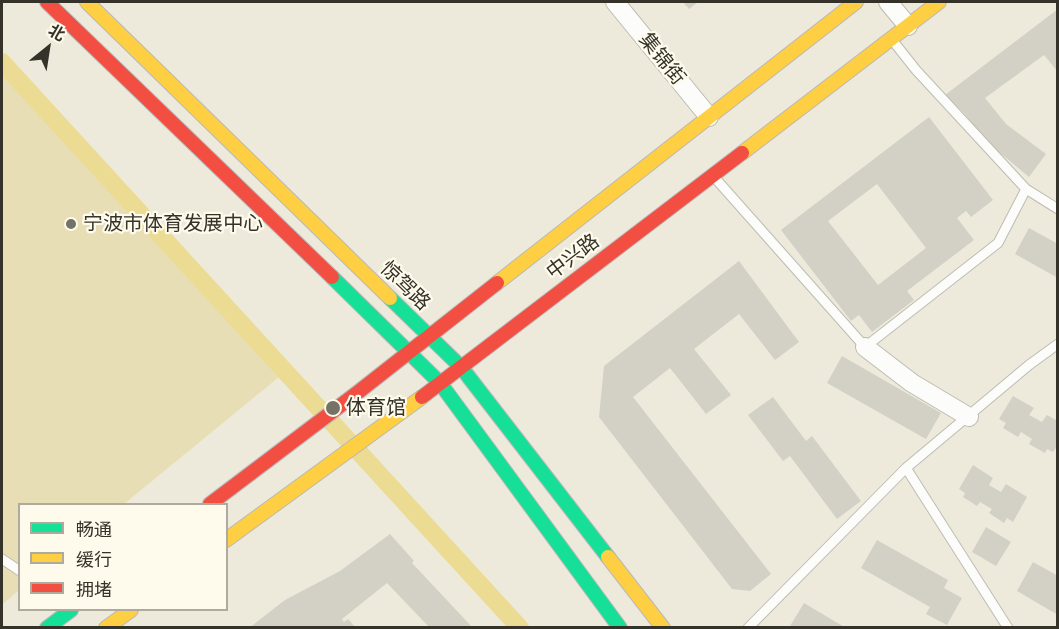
<!DOCTYPE html>
<html>
<head>
<meta charset="utf-8">
<style>
	body { margin:0 }
	#map { position:relative; width:1059px; height:629px; overflow:hidden; background:#edeadc; font-family:Inter,"Noto Sans SC",sans-serif }
	canvas { display:block }
	.frame { position:absolute; inset:0; border:3px solid #353229; pointer-events:none }
	.legend { position:absolute; left:18px; top:503px; width:210px; height:108px; box-sizing:border-box; background:#fefbec; border:2px solid #aeab9e; margin:0; padding:8px 10px; list-style:none; font-size:18px; color:#353229 }
	.legend li { display:flex; align-items:center; gap:12px; height:30px }
	.legend b { width:30px; border:2px solid #aeab9e }
	.north { position:absolute; left:18px; top:18px; width:60px; height:60px; -webkit-text-stroke:4px #fefbec; paint-order:stroke; rotate:30deg; font-size:16px; font-weight:700; line-height:24px; text-align:center; color:#353229 }
	.north::after { content:''; display:block; margin:auto; width:21px; height:27px; background:#353229; clip-path:polygon(50% 0,100% 100%,50% 72%,0 100%) }
</style>
</head>
<body>
<div id="map">
<canvas width="1059" height="629"></canvas>
<div class="frame"></div>
<ul class="legend">
<li><b style="height:8px;background:#16e098"></b>畅通</li>
<li><b style="height:8px;background:#ffcf43"></b>缓行</li>
<li><b style="height:8px;background:#f24e42"></b>拥堵</li>
</ul>
<div class="north">北</div>
</div>
<script>
const c = document.querySelector('canvas').getContext('2d');
c.lineJoin = 'round';
function fillPath(path, color) { c.fillStyle = color; c.fill(path, 'evenodd'); }
function stroke(path, color, width, dash) { c.strokeStyle = color; c.lineWidth = width; c.lineCap = dash ? 'butt' : 'round'; c.setLineDash(dash || []); c.stroke(path); }
function drawText(font, color, halo, rows, align = 'center') {
  c.font = font + ' Inter,"Noto Sans SC",sans-serif'; c.lineWidth = 4.5; c.setLineDash([]); c.textBaseline = 'middle'; c.strokeStyle = halo; c.fillStyle = color; for (const [text, x, y, turn = 0] of rows) {
    c.save(); c.translate(x, y); c.rotate((+turn || 0) * Math.PI / 180); c.textAlign = isNaN(turn) ? turn : align; if (halo) c.strokeText(text, 0, 0); c.fillText(text, 0, 0); c.restore();
  }
}
fillPath(new Path2D(`
	M2 70 279 377 124 504H20L19 590 2 605Z`), '#e8deb6');
stroke(new Path2D(`
	M2 62 520 628`), '#ecdb93', 18);
fillPath(new Path2D(`
	M683 2H698L689 9Z
	M1058 9V72L1044 55 985 98 1006 124 1046 154 1029 177 987 142 964 113 945 95Z
	M929 117 993 200 971 217 966 211 957 218 974 240 907 291 914 300 872 332 859 315 851 321 781 230ZM877 184 926 248 878 285 828 221Z
	M1029 228 1058 244V278L1015 254Z
	M739 261 799 342 775 360 739 314 694 349 731 395 706 414 670 368 633 397 771 574 750 591 732 589 599 417 604 366Z
	M842 356 941 413 926 439 827 383Z
	M1013 396 1034 408 1029 415 1042 422 1047 415 1058 421V445L1053 452 1047 449 1045 453 1029 444 1032 439 1021 432 1018 437 1003 428 1006 423 999 419Z
	M773 397 806 441 812 436 861 501 837 519 790 456 783 461 748 415Z
	M973 465 993 478 989 485 1001 492 1006 484 1027 497 1013 522 1007 518 1004 523 989 513 992 509 980 502 977 506 963 497 965 493 959 489Z
	M986 527 1011 542 996 566 972 552Z
	M390 534 414 561 412 563 473 628H430L387 583 342 619 344 622 348 619 356 628H249L285 600 340 571Z
	M877 540 948 580 944 588 962 598 947 625 926 614 930 607 861 568Z
	M1033 562 1058 576V615L1017 591Z
	M804 603 846 628 790 626Z`), '#d3d0c5');
const lane = new Path2D(`
	M893 41 916 70 1026 189
	M715 178 865 347 998 243 1026 189 1058 209
	M2 559 20 571
	M748 628 906 468
	M1008 628 906 468 1029 365 1058 344`);
const street = new Path2D(`
	M615 2 709 117
	M888 2 908 26
	M865 347 912 383 969 417`);
const fast = new Path2D(`
	M332 277 440 383 620 628
	M390 298 461 367 608 557
	M47 628 71 610`);
const slow = new Path2D(`
	M87 2 390 298
	M742 153 939 2
	M497 283 856 2
	M226 540 422 397
	M608 557 663 628
	M106 628 131 610`);
const jam = new Path2D(`
	M47 2 332 277
	M422 397 742 153
	M210 504 357 393 497 283`);
stroke(lane, '#bebcb1', 11);
stroke(street, '#bebcb1', 20);
stroke(fast, '#b9b8b9', 16);
stroke(slow, '#b9b8b9', 16);
stroke(jam, '#b9b8b9', 16);
stroke(lane, '#fcfcfa', 9);
stroke(street, '#fcfcfa', 18);
stroke(fast, '#16e098', 14);
stroke(slow, '#ffcf43', 14);
stroke(jam, '#f24e42', 14);
for (const [x, y, r, color] of [
	[71,224,6,"#757268"],
	[333,408,8,"#757268"]
]) { const dot = new Path2D(); dot.arc(x, y, r, 0, 2 * Math.PI); c.fillStyle = color; c.fill(dot); stroke(dot, '#fefbec', 2); }
drawText('20px', '#353229', '#fefbec', [
	["集锦街",662,59,51],
	["中兴路",573,257,-37],
	["惊驾路",405,286,44]
]);
drawText('20px', '#353229', '#fefbec', [
	["宁波市体育发展中心",83,224],
	["体育馆",346,408]
], 'left');
</script>
</body>
</html>
